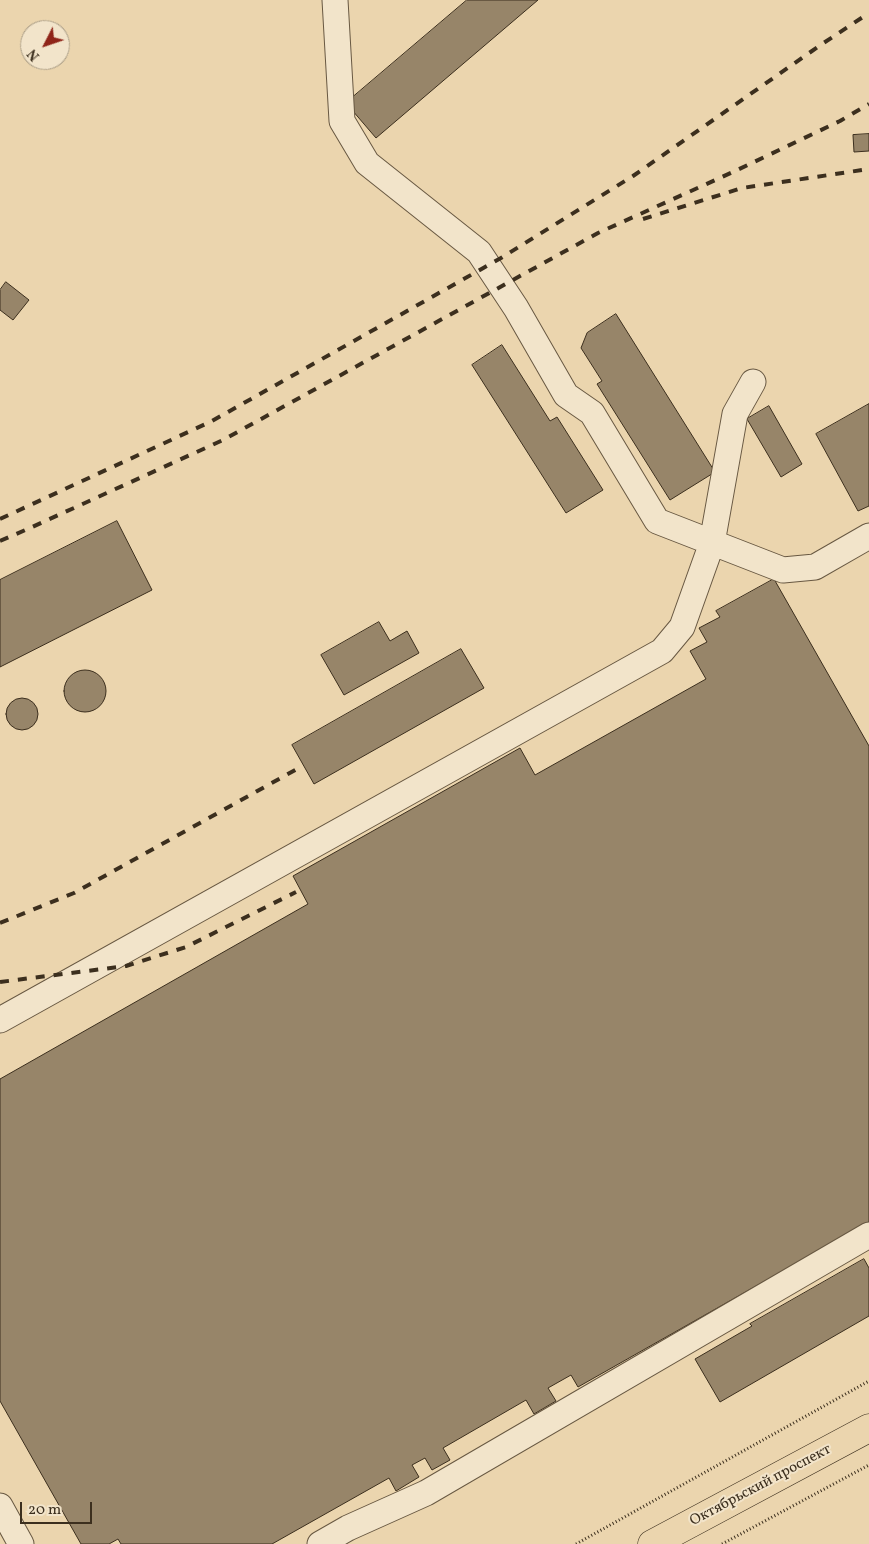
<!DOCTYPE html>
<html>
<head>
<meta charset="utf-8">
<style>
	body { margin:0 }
	#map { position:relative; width:869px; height:1544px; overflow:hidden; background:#ebd5ae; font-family:Vollkorn,serif }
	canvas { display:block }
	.north { position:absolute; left:20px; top:20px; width:50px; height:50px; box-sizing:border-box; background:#f2e4ca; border:1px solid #a99c85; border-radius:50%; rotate:229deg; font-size:14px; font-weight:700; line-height:20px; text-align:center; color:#3c2f1e }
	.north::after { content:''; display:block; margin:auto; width:18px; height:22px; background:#8f2418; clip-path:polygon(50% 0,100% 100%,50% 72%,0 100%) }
	.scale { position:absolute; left:20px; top:1502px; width:72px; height:22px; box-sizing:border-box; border:2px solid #3c2f1e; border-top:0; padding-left:6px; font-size:15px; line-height:18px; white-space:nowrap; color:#3c2f1e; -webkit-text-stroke:4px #f2e4ca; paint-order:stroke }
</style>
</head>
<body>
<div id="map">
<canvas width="869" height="1544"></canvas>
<div class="north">N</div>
<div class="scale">20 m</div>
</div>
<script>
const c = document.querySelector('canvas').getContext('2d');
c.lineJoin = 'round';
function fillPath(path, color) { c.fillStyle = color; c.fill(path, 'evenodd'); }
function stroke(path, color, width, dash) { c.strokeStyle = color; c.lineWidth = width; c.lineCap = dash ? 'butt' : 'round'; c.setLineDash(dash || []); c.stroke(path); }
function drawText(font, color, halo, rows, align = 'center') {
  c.font = font + ' Vollkorn,serif'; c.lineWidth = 4; c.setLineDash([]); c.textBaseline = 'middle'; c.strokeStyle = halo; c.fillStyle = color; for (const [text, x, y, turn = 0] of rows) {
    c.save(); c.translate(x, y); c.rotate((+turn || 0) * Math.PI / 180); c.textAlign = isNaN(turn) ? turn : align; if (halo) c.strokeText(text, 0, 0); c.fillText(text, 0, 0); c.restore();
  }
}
const building = new Path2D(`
	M467 0H538L376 138 346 103Z
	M869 134V151L854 152 853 135Z
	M6 282 29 300 13 320 0 310V290Z
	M616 314 715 472 670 500 597 384 602 381 581 348 587 333Z
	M502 345 550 421 557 417 603 490 566 513 472 365Z
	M869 404V506L858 511 816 434Z
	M769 406 802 464 781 477 747 419Z
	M117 521 152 590 0 667V580Z
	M774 579 869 746V1222L578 1387 571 1375 548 1388 556 1401 534 1414 526 1400 443 1448 450 1460 432 1470 425 1458 412 1465 419 1477 396 1491 389 1478 272 1544H121L118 1539 109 1544H81L0 1401V1079L308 904 293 876 520 748 535 775 706 679 690 651 707 642 699 628 720 617 716 611Z
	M379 622 390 641 407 631 419 653 344 695 321 655Z
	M461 649 484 688 314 784 292 745Z
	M64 691a21 21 0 1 1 42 0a21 21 0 1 1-42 0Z
	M6 714a16 16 0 1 1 32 0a16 16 0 1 1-32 0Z
	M864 1259 869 1268V1316L720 1402 695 1359 752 1326 750 1324Z`);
fillPath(building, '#978569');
stroke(building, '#3c2f1e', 1);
const minor = new Path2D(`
	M335 0 342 121 367 163 479 252 516 308 566 395 592 413 657 521 783 570 815 567 869 536
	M0 1020 662 651 682 627 712 543 735 414 753 382
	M0 1506 21 1544
	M320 1544 348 1528 426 1493 869 1235`);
const major = new Path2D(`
	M652 1544 869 1428`);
stroke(minor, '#685842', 27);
stroke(major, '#3c2f1e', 29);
stroke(new Path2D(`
	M576 1544 869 1381
	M722 1544 869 1465`), '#3c2f1e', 3, [1, 2.5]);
stroke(minor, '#f2e4ca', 25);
stroke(major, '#ebd5ae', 28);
stroke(new Path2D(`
	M643 219 742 188 869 169
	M0 519 212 421 501 258 633 176 822 44 869 13
	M0 541 30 528 223 440 598 233 733 172 840 121 869 104
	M0 923 74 893 297 769
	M0 982 126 966 186 947 296 892`), '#3c2f1e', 4, [9, 9]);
drawText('15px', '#3c2f1e', '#f2e4ca', [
	["Октябрьский проспект",761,1486,-28]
]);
</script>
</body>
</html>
